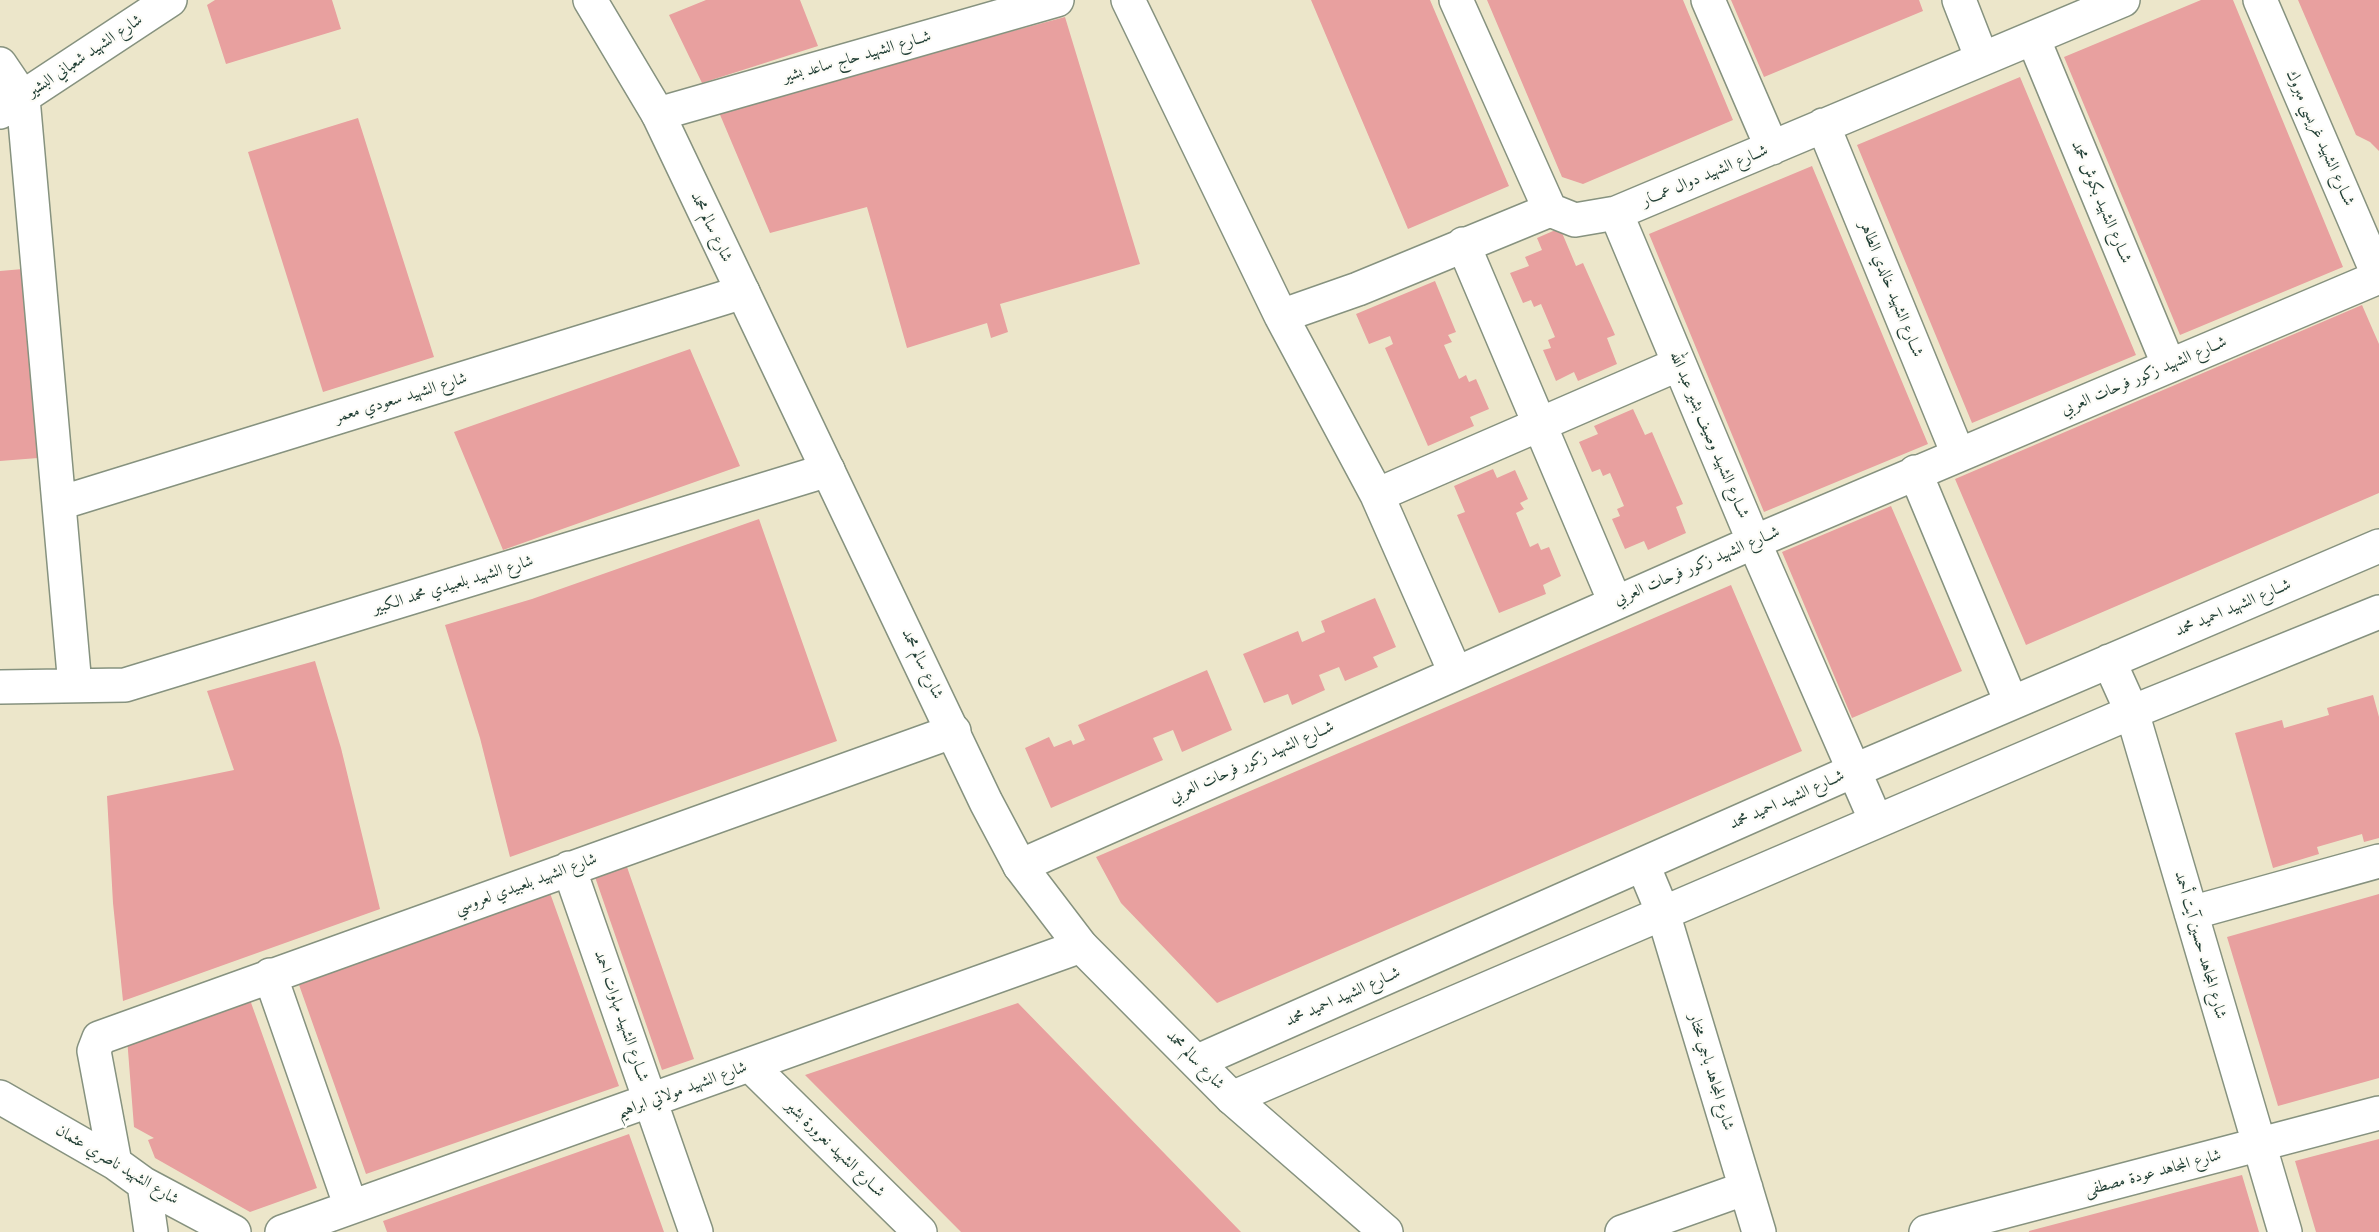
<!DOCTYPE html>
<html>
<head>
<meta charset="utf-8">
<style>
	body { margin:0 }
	canvas { display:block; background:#ece6ca }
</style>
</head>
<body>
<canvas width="2379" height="1232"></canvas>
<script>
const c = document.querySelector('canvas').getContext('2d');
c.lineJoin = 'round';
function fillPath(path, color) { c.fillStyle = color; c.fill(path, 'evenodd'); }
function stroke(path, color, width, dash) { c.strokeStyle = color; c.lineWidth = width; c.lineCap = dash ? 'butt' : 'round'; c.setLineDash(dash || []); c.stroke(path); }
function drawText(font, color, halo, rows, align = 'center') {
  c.font = font + ' "Old Standard TT",Amiri,serif'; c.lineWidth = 4.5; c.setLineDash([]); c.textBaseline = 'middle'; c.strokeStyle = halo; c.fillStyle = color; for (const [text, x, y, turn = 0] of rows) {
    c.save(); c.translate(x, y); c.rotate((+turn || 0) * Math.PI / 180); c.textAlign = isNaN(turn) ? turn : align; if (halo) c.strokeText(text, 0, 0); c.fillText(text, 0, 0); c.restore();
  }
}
fillPath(new Path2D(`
	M215 0H332L341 29 226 64 207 5Z
	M706 0H800L818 46 702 83 669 15Z
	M1311 0H1430L1509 186 1408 229Z
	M1487 0H1683L1733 120 1583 184 1562 177Z
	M1731 0H1919L1923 11 1764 77Z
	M2201 0H2233L2343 267 2180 335 2064 57Z
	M2298 0H2379V151L2370 142 2356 135Z
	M1065 17 1140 264 1000 304 1008 332 991 338 987 323 907 348 867 207 770 233 718 110Z
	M2020 77 2136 355 1972 423 1857 145Z
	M358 118 434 357 323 392 248 152Z
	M1812 166 1928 444 1764 512 1649 234Z
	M1560 228 1576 266 1583 263 1615 335 1607 338 1617 364 1578 381 1574 372 1556 381 1543 350 1551 348 1548 340 1555 337 1541 304 1534 307 1531 300 1523 303 1510 273 1529 266 1525 257 1542 250 1537 238Z
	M23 269 38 458 0 461V271Z
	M1435 281 1456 332 1448 335 1452 342 1444 345 1459 379 1466 375 1469 382 1476 379 1489 409 1470 417 1474 426 1428 446 1385 348 1393 344 1390 336 1369 344 1356 314Z
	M2362 305 2379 344V493L2026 645 1955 479Z
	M690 349 740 466 503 550 454 432Z
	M1633 409 1645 435 1652 432 1683 504 1676 507 1686 533 1648 550 1644 541 1625 549 1612 519 1620 516 1617 509 1624 506 1610 473 1603 476 1600 469 1592 472 1579 442 1598 434 1594 426Z
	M1493 469 1497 478 1515 470 1528 499 1520 503 1524 509 1516 513 1530 547 1538 543 1541 550 1549 547 1561 576 1543 585 1546 594 1499 613 1457 515 1465 512 1454 486Z
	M1891 506 1962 671 1852 718 1782 552Z
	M759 519 837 741 510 857 480 738 445 625 532 599Z
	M1731 585 1802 751 1217 1003 1121 903 1096 857Z
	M1375 598 1396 647 1373 657 1378 667 1345 681 1339 667 1319 675 1325 690 1292 705 1288 694 1264 703 1243 654 1298 631 1302 642 1325 632 1321 621Z
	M315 661 341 748 380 909 123 1001 113 903 107 796 234 770 207 691Z
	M1207 670 1232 730 1182 752 1173 730 1153 738 1163 760 1051 808 1025 748 1049 737 1054 747 1071 740 1073 745 1085 740 1078 725Z
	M2373 695 2379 717V838L2364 842 2362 834 2317 847 2319 854 2273 868 2235 733 2282 720 2284 728 2329 715 2327 708Z
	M627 867 694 1059 662 1070 595 877Z
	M550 893 619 1086 366 1174 298 982Z
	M2379 894V1078L2278 1106 2227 937Z
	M249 997 317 1188 250 1212 155 1158 148 1140 154 1138 134 1127 127 1038Z
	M1018 1003 1090 1077 1241 1232H961L805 1075Z
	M629 1134 664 1232H387L383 1221Z
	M2379 1139V1232H2316L2295 1161Z
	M2242 1175 2259 1232H2029V1231Z`), '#e8a09f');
const minor = new Path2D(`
	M1128 0 1281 316 1377 495 1455 672
	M1456 0 1550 210
	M1708 0 1772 148
	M1959 0 1982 59
	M2260 0 2379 277
	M2033 38 2169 366
	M0 64 23 98 75 686
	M0 112 170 0
	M658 114 1057 0
	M1823 125 1958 454
	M1616 213 1754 542 1876 821
	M1463 244 1615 602
	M1281 316 1358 289 1550 210 1575 220 1616 213 2123 0
	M1915 472 2011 702
	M1377 495 1679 364
	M60 503 743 292
	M2109 661 2132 712 2285 1232
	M0 687 125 685 828 470
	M1643 865 1663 913 1759 1232
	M1020 866 1754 542 2379 277
	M569 868 696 1232
	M2191 913 2379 861
	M270 975 351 1207
	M1198 1061 1853 771 2379 546
	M750 1065 920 1232
	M0 1097 115 1163 144 1184 234 1232
	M1232 1098 2132 712 2379 612
	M115 1163 94 1051 99 1038 954 731
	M144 1184 151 1232
	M282 1232 1081 946
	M1622 1232 1746 1188
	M1926 1232 2379 1113`);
const tertiary = new Path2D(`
	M590 0 658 114 986 802 1020 866 1081 946 1232 1098 1386 1232`);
stroke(minor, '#86927f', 36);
stroke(tertiary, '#86927f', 36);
stroke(minor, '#fff', 33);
stroke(tertiary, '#fff', 33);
drawText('16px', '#1f3d34', '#fdfcf7', [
	["شارع الشهيد شعباني البشير",85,56,-34],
	["شــارع الشهيد حاج ساعد بشير",857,57,-16],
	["شــارع الشهيد غريسي مبروك",2320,138,66],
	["شــارع الشهيد دوال عمـــار",1705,176,-23],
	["شــارع الشهيد بكوش محمد",2101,202,67],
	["شارع سالم محمد",711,227,64],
	["شــارع الشهيد خالدي الطاهر",1891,289,68],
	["شــارع الشهيد زكور فرحات العربي",2144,376,-23],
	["شارع الشهيد سعودي معمر",401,398,-17],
	["شــارع الشهيد وصيف بشير عبد الله",1709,435,67],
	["شــارع الشهيد زكور فرحات العربي",1697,566,-23],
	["شارع الشهيد بلعبيدي محمد الكبير",453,585,-17],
	["شــارع الشهيد احميد محمد",2233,608,-23],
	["شارع سالم محمد",922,664,64],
	["شــارع الشهيد زكور فرحات العربي",1252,762,-24],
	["شــارع الشهيد احميد محمد",1787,800,-24],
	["شارع الشهيد بلعبيدي لعروسي",526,884,-20],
	["شارع المجاهد حسين آيت أحمد",2200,945,74],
	["شــارع الشهيد احميد محمد",1343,997,-24],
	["شــارع الشهيد مهاوات احمد",621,1016,71],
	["شارع سالم محمد",1195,1060,46],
	["شارع المجاهد باجي مختار",1711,1072,73],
	["شارع الشهيد مولاتي ابراهيم",682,1090,-20],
	["شــارع الشهيد نعرورة بشير",835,1149,44],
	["شارع الشهيد ناصري عثمان",117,1165,31],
	["شارع المجاهد عودة مصطفى",2153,1173,-15]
]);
</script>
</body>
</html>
